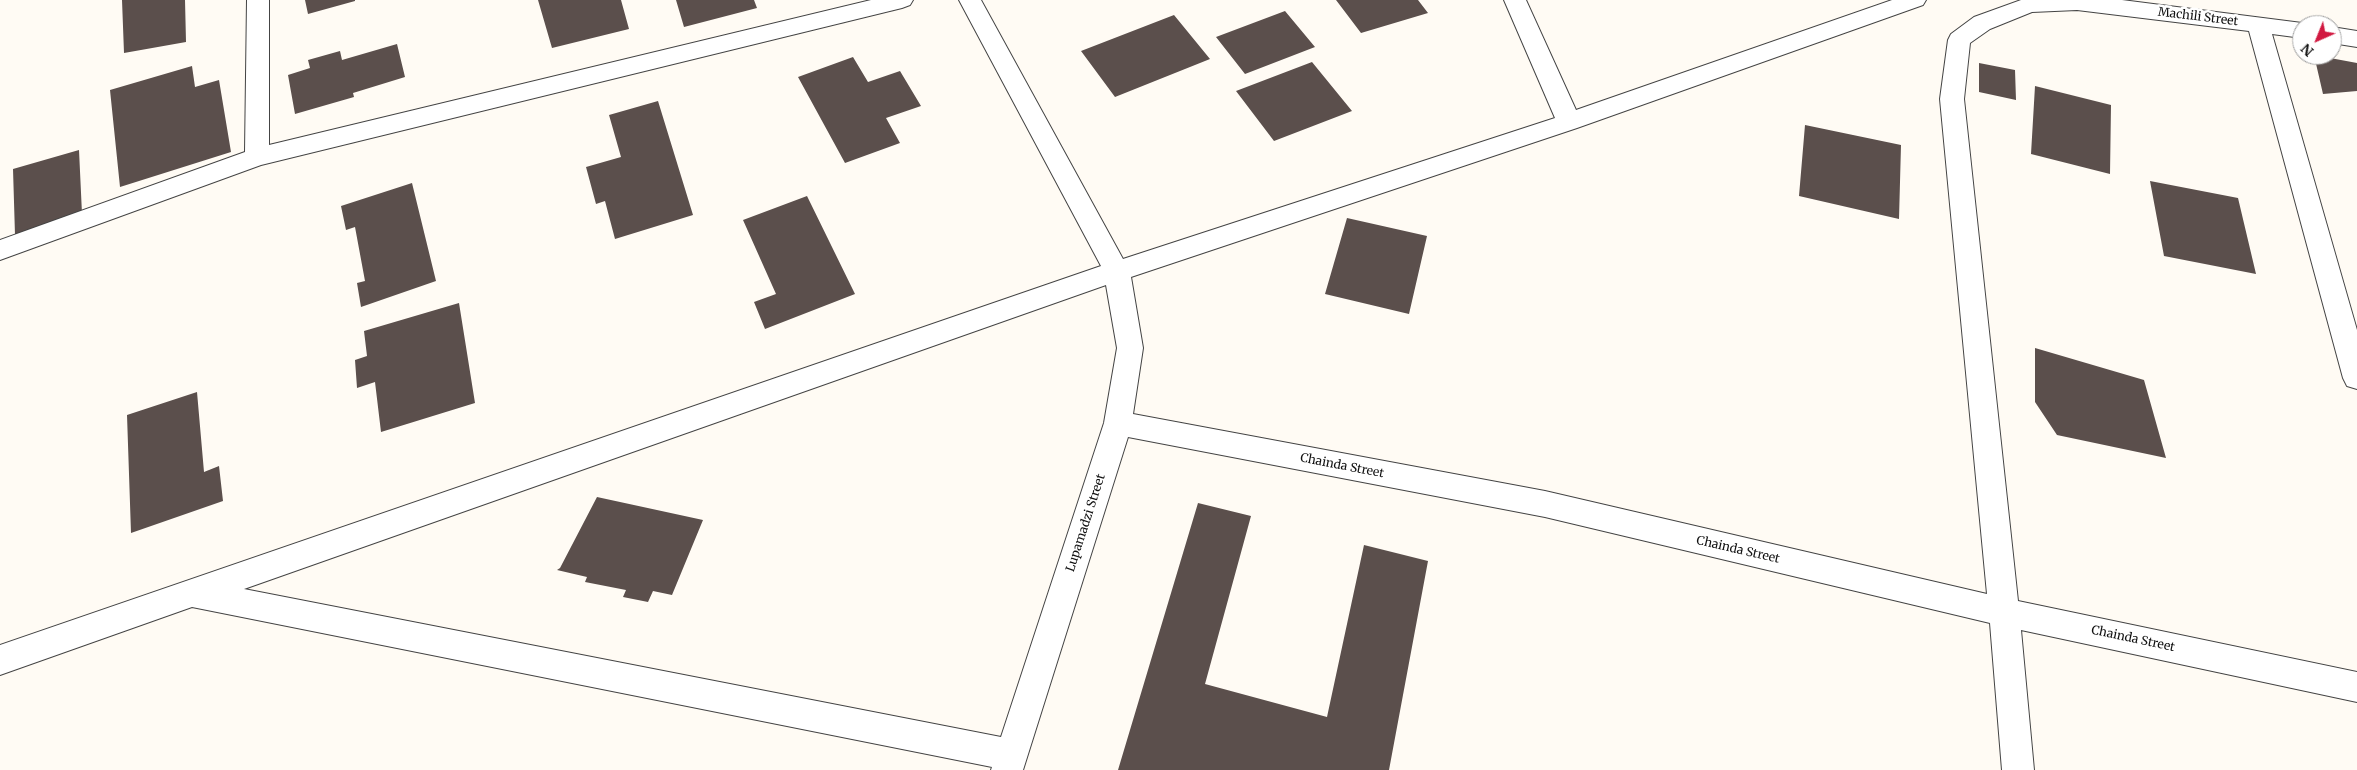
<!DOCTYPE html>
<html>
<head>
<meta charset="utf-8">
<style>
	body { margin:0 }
	#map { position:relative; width:2357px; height:770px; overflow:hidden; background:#fffbf4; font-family:Merriweather,serif }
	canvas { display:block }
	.north { position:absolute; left:2292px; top:15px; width:50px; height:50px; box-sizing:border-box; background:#fff; border:1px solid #a0a0a0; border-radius:50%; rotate:224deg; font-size:14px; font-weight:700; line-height:20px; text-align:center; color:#111 }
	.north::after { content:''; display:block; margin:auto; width:18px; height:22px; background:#d11941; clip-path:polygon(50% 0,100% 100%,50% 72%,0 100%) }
</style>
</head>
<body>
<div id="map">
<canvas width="2357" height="770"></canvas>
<div class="north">N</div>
</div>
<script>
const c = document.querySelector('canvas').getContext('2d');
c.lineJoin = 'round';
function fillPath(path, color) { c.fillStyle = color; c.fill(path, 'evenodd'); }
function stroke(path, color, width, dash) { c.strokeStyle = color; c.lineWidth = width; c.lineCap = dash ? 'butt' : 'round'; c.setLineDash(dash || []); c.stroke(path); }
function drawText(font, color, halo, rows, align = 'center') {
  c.font = font + ' Merriweather,serif'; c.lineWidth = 5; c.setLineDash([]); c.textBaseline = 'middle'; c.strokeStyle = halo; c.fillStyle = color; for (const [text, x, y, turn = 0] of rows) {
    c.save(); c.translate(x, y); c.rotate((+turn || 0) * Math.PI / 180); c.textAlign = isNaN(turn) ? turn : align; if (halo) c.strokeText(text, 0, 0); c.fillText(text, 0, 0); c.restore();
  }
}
fillPath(new Path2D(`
	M122 0H185L186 42 124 53Z
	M305 0H355V1L308 14Z
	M538 0H621L629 29 552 48Z
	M676 0H754L757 8 684 27Z
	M1336 0H1418L1428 13 1361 33Z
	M1285 11 1315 47 1245 74 1216 37Z
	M1174 15 1210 59 1115 97 1081 51Z
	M397 44 405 77 353 93 354 97 295 114 288 75 310 68 308 60 340 51 342 60Z
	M2314 55 2357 63V91L2323 94Z
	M853 57 868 82 900 71 921 106 886 118 900 143 845 163 798 77Z
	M1312 62 1352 111 1274 141 1236 91Z
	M1979 63 2015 70 2016 100 1979 92Z
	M192 66 195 87 219 80 231 152 120 187 110 90Z
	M2035 86 2111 105 2110 174 2031 154Z
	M658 101 693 215 615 239 605 201 596 204 586 167 621 157 609 115Z
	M1805 125 1901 145 1899 219 1799 196Z
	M79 150 82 214 15 235 13 169Z
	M2150 181 2238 198 2256 274 2164 256Z
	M412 183 436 281 361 307 357 283 365 281 355 227 346 230 341 206Z
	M807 196 855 294 765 329 754 302 776 294 743 220Z
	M1347 218 1427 236 1409 314 1325 294Z
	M459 303 475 403 381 432 375 382 357 388 355 360 367 356 364 331Z
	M2035 348 2144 380 2166 458 2057 435 2035 402Z
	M197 392 204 472 219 466 223 501 131 533 127 415Z
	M597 497 703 520 672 595 653 591 648 602 623 597 626 590 585 582 587 577 557 570 560 568Z
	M1198 503 1251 516 1205 684 1327 717 1364 545 1428 561 1389 770H1118Z`), '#5b4f4c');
const minor = new Path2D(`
	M247 0H269V145L871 0H913L910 5 902 8 261 165 0 260V240L245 152Z
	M959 0H981L1123 259 1555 118 1504 0H1526L1576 110 1892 0H1926L1923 5 1577 128 1131 277 1143 348 1133 414 1545 491 1987 594 1940 99 1948 40 1951 34 1974 17 2021 0H2122L2310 24 2302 25V38L2272 34 2357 330V389L2347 386 2343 378 2249 31 2077 10 2032 12 1990 29 1970 43 1964 99 2018 601 2357 672V702L2021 630 2034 770H2002L1990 623 1545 517 1128 437 1023 770H991L992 767 192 607 0 675V645L1101 266ZM1106 285 1117 348 1104 423 1001 737 244 589Z
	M2332 27 2357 31V47L2332 43Z`);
stroke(minor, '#444', 2);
fillPath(minor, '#fff');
drawText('12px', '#111', '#fff', [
	["Machili Street",2198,17,7],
	["Chainda Street",1342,466,11],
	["Lupamadzi Street",1086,523,-72],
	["Chainda Street",1738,550,13],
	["Chainda Street",2133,639,12]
]);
</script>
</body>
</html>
